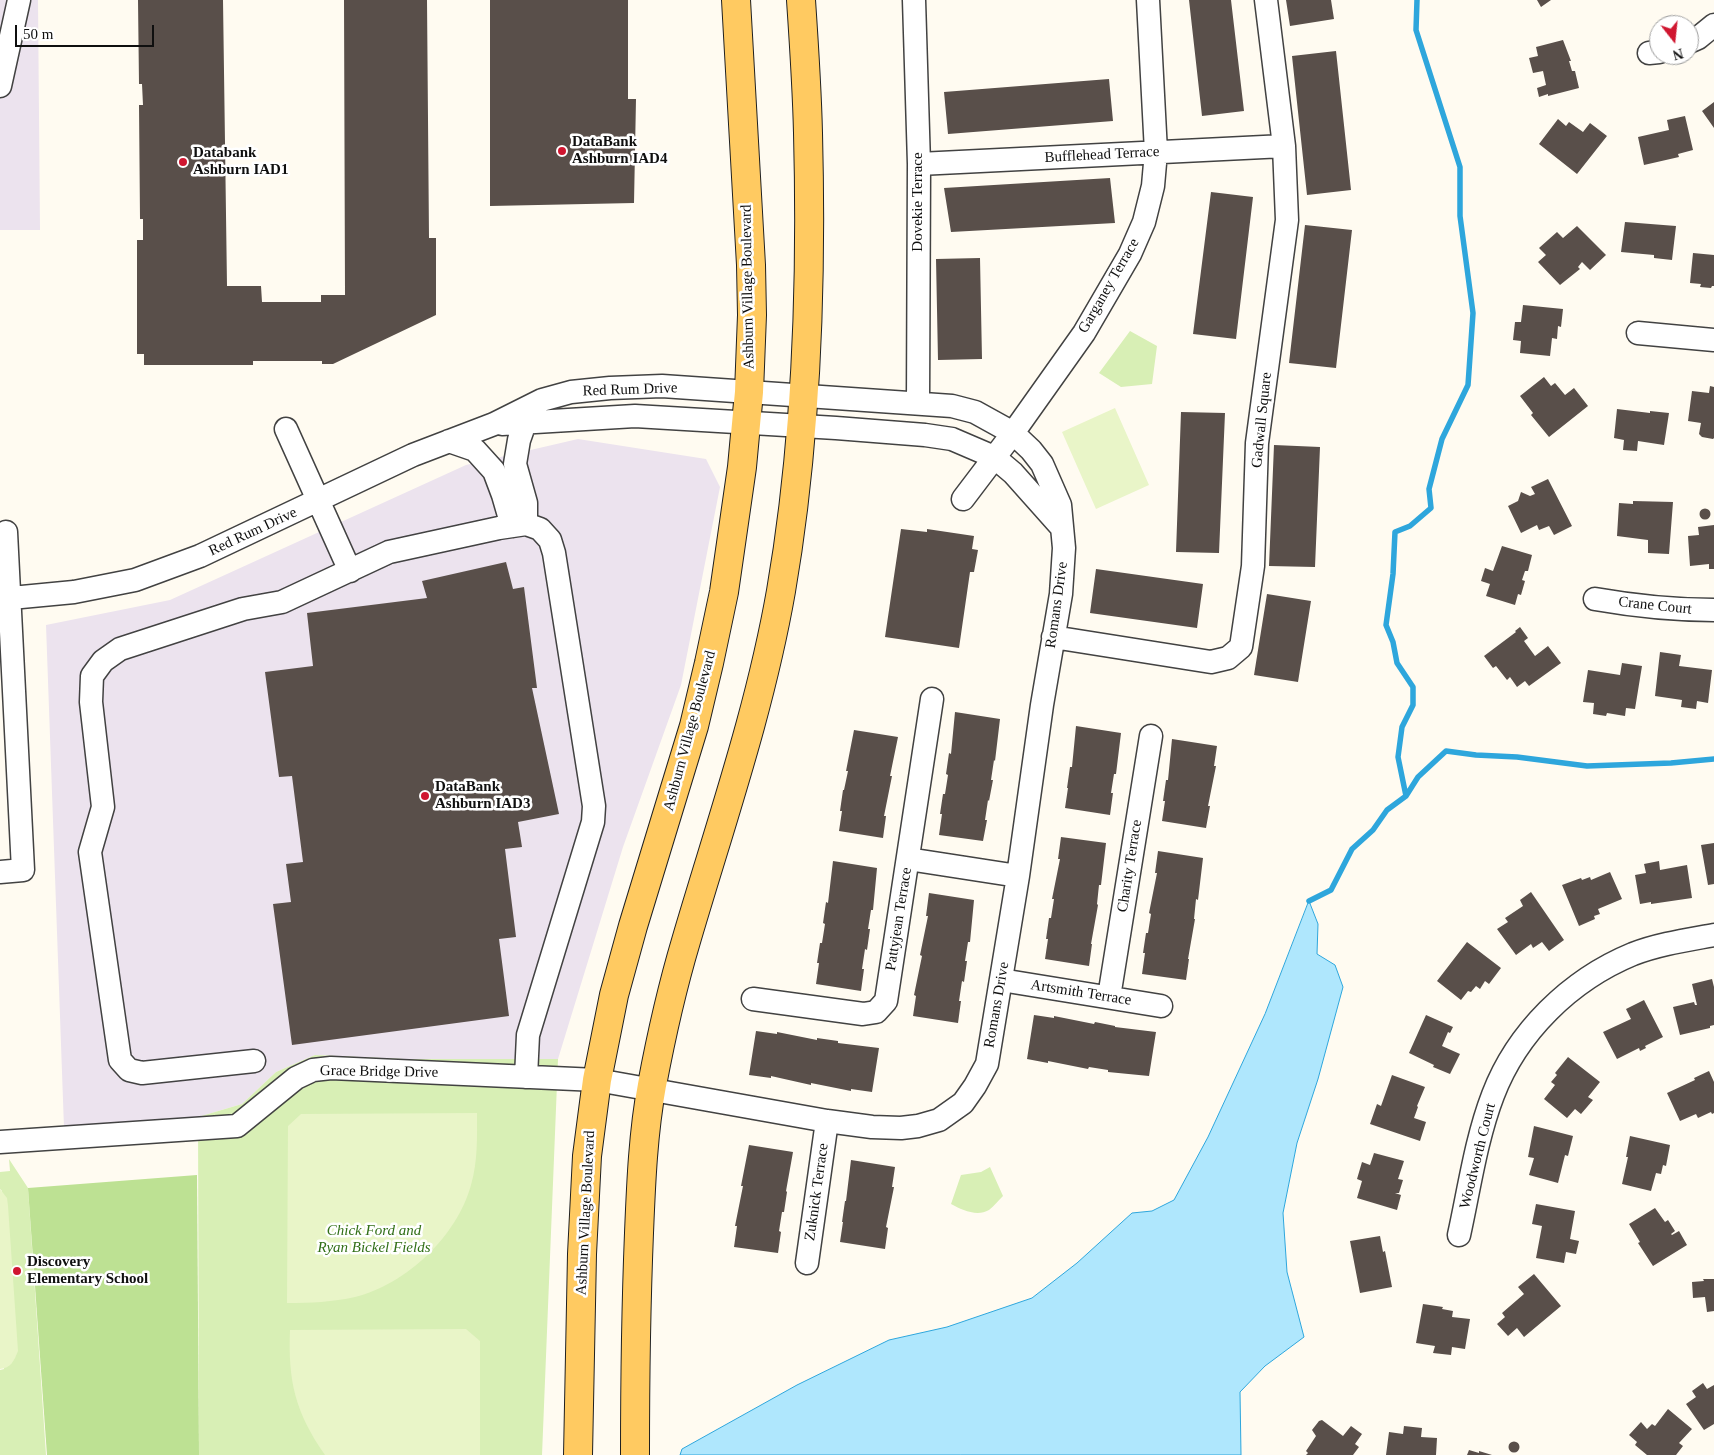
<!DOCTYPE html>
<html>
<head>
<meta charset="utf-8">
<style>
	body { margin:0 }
	#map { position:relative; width:1714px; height:1455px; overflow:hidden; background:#fffbf1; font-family:Georgia,serif }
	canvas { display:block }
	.north { position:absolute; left:1649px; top:15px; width:50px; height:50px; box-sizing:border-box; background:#fff; border:1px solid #9f9f9f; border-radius:50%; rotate:164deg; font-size:14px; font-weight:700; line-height:20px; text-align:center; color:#0f0f0f }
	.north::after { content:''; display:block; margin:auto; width:18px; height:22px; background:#d01630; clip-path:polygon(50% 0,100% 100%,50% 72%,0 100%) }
	.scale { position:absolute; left:15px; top:25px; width:139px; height:22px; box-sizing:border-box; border:2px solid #0f0f0f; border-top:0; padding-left:6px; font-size:15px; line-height:18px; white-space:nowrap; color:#0f0f0f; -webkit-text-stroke:4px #fff; paint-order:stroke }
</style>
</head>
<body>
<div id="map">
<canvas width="1714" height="1455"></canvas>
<div class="north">N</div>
<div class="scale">50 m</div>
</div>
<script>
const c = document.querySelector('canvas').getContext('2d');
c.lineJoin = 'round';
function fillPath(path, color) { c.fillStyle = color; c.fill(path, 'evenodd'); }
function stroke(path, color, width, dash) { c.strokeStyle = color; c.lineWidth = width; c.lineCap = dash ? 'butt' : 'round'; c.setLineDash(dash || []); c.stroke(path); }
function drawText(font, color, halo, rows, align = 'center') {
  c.font = font + ' Georgia,serif'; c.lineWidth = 5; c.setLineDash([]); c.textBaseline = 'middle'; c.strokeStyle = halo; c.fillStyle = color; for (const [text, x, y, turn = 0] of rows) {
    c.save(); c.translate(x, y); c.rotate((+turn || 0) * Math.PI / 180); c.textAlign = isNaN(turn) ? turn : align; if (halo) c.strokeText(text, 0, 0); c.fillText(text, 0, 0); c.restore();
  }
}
fillPath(new Path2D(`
	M0 0H38L40 230H0Z
	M578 439 706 459 720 487 681 685 623 847 558 1059H404L315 1055 276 1072 242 1104 198 1117 64 1128 46 625 170 600 466 465Z`), '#ece3ee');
fillPath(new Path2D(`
	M1130 331 1157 346 1152 384 1121 387 1099 373Z
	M315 1055 404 1059H558L542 1455H199L198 1117 242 1104 276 1072Z
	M9 1159 28 1188 46 1455H0V1370L4 1369 2 1191 0 1189V1172L10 1171Z
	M990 1167 1003 1196C999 1200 994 1206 989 1210 977 1217 962 1210 951 1204L961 1175 981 1172Z`), '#d8efb5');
fillPath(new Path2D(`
	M197 1175 199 1455H47L28 1188Z`), '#bde193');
fillPath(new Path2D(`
	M1115 408 1149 485 1096 509 1062 432Z
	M477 1113C477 1137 478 1161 471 1185 457 1236 407 1284 355 1297 333 1302 310 1303 287 1303L288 1126 301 1114Z
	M0 1189 7 1198 8 1206 18 1351C14 1361 11 1368 0 1369Z
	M466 1329 480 1341V1455H325C295 1412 288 1381 290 1330Z`), '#e9f5c8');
const water = new Path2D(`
	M1309 901 1318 924 1317 954 1335 965 1343 987 1318 1079 1297 1143 1283 1213 1287 1272 1304 1337 1265 1366 1240 1392 1241 1455H680L682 1449 797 1385 889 1340 947 1327 1032 1298 1077 1263 1132 1213 1152 1211 1174 1200 1208 1137 1265 1014Z`);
fillPath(water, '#afe7fd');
stroke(water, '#2ea6dc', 1);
stroke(new Path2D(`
	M1406 796 1398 757 1402 727 1413 705V687L1397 663 1393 642 1386 625 1393 574 1395 532 1410 526 1431 508 1429 489 1442 439 1468 385 1473 313 1460 216V167L1416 30 1417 0
	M1309 901 1331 890 1352 849 1373 830 1387 810 1406 796 1418 777 1446 751 1476 755 1517 757 1587 766 1671 763 1714 759`), '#2ea6dc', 5.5);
fillPath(new Path2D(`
	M138 0H223L227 286H261L262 302H321V295H345L344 0H427L429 238H436V315L333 364H322V361H253V365H144V354H137V240H143V219H140L139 105H143L142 84H139Z
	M490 0H628V99H636L634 203 490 206Z
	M1189 0H1231L1244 111 1202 116Z
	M1286 0H1331L1334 19 1290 26Z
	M1537 0H1551L1541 7Z
	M1563 40 1571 61H1569L1572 71H1575L1579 88 1548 96V94L1539 97 1537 88 1546 85 1543 71 1533 73 1529 58 1538 56 1536 47Z
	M1336 51 1351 190 1307 195 1292 56Z
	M1109 79 1113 121 948 134 944 92Z
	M1714 102V128L1702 111Z
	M1685 116 1693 150 1678 154 1679 157 1644 165 1638 137 1669 130 1667 120Z
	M1558 119 1566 126 1569 122 1583 132 1590 123 1607 136 1577 174 1539 144Z
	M1110 178 1115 223 951 232 944 188Z
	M1211 192 1253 197 1236 339 1193 334Z
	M1625 222 1676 226 1672 260 1654 258V255L1621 252Z
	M1305 225 1352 230 1336 368 1289 363Z
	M1577 226 1606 255 1590 270 1582 262 1578 267 1580 269 1560 285 1538 262 1546 255 1539 248 1557 232 1563 238Z
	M1693 253 1714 255V286H1712L1711 288 1700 287 1701 284 1690 283Z
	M980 258 982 359 938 360 936 259Z
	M1523 305 1563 309 1561 327 1558 326 1557 339 1552 338 1550 356 1520 353 1521 341 1513 340 1515 322H1521Z
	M1544 377 1551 386 1555 383 1565 395 1574 388 1588 406 1549 437 1531 415 1533 413 1520 396Z
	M1710 386 1714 387V438L1713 439 1702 437 1699 434 1701 423 1688 421 1692 391 1709 393Z
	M1617 409 1650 413V411L1669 413 1664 445 1638 441 1637 451 1623 450 1624 440 1614 438Z
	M1181 412 1225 413 1219 553 1176 552Z
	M1274 445 1320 447 1315 567 1269 566Z
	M1548 479 1572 526 1554 535 1549 526 1539 530 1537 525 1521 533 1508 506 1518 501 1521 492 1530 496 1535 494 1531 487Z
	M1633 501 1673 502 1669 554 1648 553V540L1617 536 1619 503 1633 504Z
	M1699.5 514a5.5 5.5 0 1 1 11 0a5.5 5.5 0 1 1-11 0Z
	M1714 525V569H1709V564L1690 566 1688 536 1699 535 1698 527Z
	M901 529 927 532V529L974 536 972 549 978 550 974 572H970L959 648 885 637Z
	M1502 546 1532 555 1528 571H1525L1522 580 1525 581 1521 595 1518 594 1515 605 1486 596 1490 584 1481 581 1485 568 1493 571Z
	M506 562 513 589 524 587 537 688H532L559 814 518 822 522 847 505 849 516 937 499 939 509 1016 292 1045 273 904 291 902 286 864 303 862 292 776 279 777 265 672 313 666 307 613 427 598 422 581Z
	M1096 569 1203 584 1197 628 1090 613Z
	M1267 594 1311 601 1298 682 1254 675Z
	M1520 627 1528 638 1524 641 1535 656 1548 646 1561 663 1529 686 1525 681 1517 687 1510 677 1507 680 1496 666 1493 668 1484 656 1516 632 1515 631Z
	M1660 652 1681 655 1679 666 1712 670 1708 703 1697 701 1696 709 1681 707 1682 700 1655 696Z
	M1622 663 1642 666 1635 709 1626 708 1625 716 1607 713 1606 716 1593 714 1594 703 1583 702 1588 670 1620 675Z
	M955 712 1000 719 995 761 994 760 991 780H993L989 801 988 800 985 820H987L983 841 939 835 942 814H940L943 794H945L948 775 946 774 949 753 951 754Z
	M1076 726 1121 733 1116 774H1114L1111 793H1113L1110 815 1065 808 1068 788H1067L1070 767H1072Z
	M854 730 898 737 890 776H892L884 816H886L883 838 839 831 842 811H840L843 790H844L848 771H846Z
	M1172 739 1217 746 1214 766H1216L1208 806H1210L1206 828 1162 821 1165 801H1163L1166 780H1168Z
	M1061 837 1106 843 1101 885H1099L1097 904 1098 905 1091 944H1092L1089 966 1045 959 1048 939H1046L1049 918H1051L1054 899H1052L1060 859H1058Z
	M1714 843V884L1708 885 1701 845Z
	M1158 851 1203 858 1198 900 1196 899 1194 919H1195L1188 959H1189L1186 980 1142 974 1145 953H1143L1146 933H1148L1151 914 1149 913 1157 873H1155Z
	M833 861 877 868 873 910H871L868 929H870L867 950 865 949 862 969H864L861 991 816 984 819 963H817L820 943H822L825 924 823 923 826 902 828 903Z
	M1659 861 1660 870 1687 865 1692 898 1651 904V902L1640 904 1635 875 1646 873 1644 864Z
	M1610 872 1622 899 1598 909 1600 914 1594 916 1595 919 1579 926 1562 885 1581 878 1582 880 1590 877 1591 880Z
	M1531 892 1564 940 1549 951 1542 942 1533 948 1531 944 1516 955 1497 929 1508 922 1505 918 1523 906 1520 900Z
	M929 893 974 900 970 942H968L965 961H967L964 982 962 981 959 1001H961L958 1023 913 1016 916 996 914 995 922 956 920 955 928 916H926Z
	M1467 942 1501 968 1489 984 1485 981 1480 989 1476 986 1471 992 1468 991 1461 1000 1437 981Z
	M1712 979 1714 987V1025L1710 1026V1028L1680 1035 1673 1007 1694 1002 1695 1005H1697L1692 984Z
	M1644 1000 1663 1037 1645 1046 1646 1048 1640 1051 1639 1048 1617 1059 1603 1032 1631 1019 1626 1009Z
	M1034 1015 1054 1018V1016L1094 1024 1095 1022 1115 1026V1027L1156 1032 1149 1076 1108 1072V1070L1089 1067 1088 1069 1048 1061V1063L1027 1059Z
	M1426 1015 1453 1027 1450 1033 1448 1032 1442 1046 1460 1054 1450 1074 1433 1067 1434 1065 1409 1053Z
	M756 1031 777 1034V1032L817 1040V1038L838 1041V1043L879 1048 872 1092 851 1089V1091L811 1083V1085L771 1076V1078L749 1075Z
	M1568 1057 1600 1082 1588 1097 1593 1100 1581 1114 1575 1109 1567 1118 1544 1099 1555 1085 1551 1082 1557 1075 1555 1073Z
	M1709 1071 1714 1082V1113L1712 1114 1711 1112 1698 1118 1696 1114 1680 1121 1667 1093 1695 1080 1694 1078Z
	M1392 1075 1425 1087 1417 1106 1418 1107 1414 1118 1426 1122 1420 1141 1370 1124 1377 1104 1381 1106Z
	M1534 1126 1573 1136 1568 1156 1565 1155 1558 1183 1529 1175 1534 1158 1528 1157Z
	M1630 1136 1670 1145 1666 1166 1663 1165 1661 1174 1656 1173 1651 1191 1622 1184 1628 1157H1626Z
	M749 1145 793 1152 786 1191 787 1192 784 1212H782L779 1231 781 1232 778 1253 734 1247 737 1226H735L743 1186H741Z
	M1374 1153 1404 1161 1398 1179 1403 1180 1399 1193H1395L1401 1195 1397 1210 1357 1198 1362 1181 1357 1179 1362 1162 1370 1165Z
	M851 1160 895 1167 892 1187H894L886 1227 888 1228 885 1249 840 1242 843 1222H842L845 1201H846Z
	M1536 1204 1575 1211 1570 1239 1579 1241 1576 1254 1566 1252 1564 1263 1536 1258 1542 1226 1532 1224Z
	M1655 1208 1665 1222 1668 1220 1675 1231 1671 1234 1672 1235 1679 1231 1687 1245 1653 1266 1638 1243 1640 1242 1629 1224Z
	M1380 1236 1383 1252 1385 1251 1392 1287 1360 1293 1350 1241Z
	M1534 1274 1561 1306 1524 1337 1517 1328 1508 1336 1497 1324 1505 1317 1502 1313 1524 1294 1518 1287Z
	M1703 1279H1714V1311L1707 1312 1705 1297 1693 1298 1692 1282 1704 1281Z
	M1423 1304 1443 1307 1442 1309 1453 1311 1452 1317 1470 1319 1465 1349 1452 1347 1451 1355 1433 1353 1435 1346 1416 1343Z
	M1703 1383 1707 1389 1714 1385V1424L1704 1430 1686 1404 1696 1397 1692 1391Z
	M1668 1409 1692 1429 1679 1443 1683 1446 1676 1455H1647L1635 1445 1637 1442 1629 1435 1641 1422 1647 1429 1652 1424 1655 1426Z
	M1322 1420 1343 1436 1351 1426 1362 1434 1355 1444 1359 1447 1353 1455H1306L1308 1453 1306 1451 1316 1436 1312 1430 1319 1421Z
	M1404 1426 1422 1428 1421 1437 1437 1438 1436 1455H1386L1389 1432 1403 1434Z
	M1508.5 1447a5.5 5.5 0 1 1 11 0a5.5 5.5 0 1 1-11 0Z
	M1469 1450 1479 1453V1451L1492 1455H1467Z`), '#594f4a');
const minor = new Path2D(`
	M914 0 919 164 918 403
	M1689 42 1698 38 1714 25
	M1649 53 1659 52
	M0 86 19 0
	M919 164 1284 146
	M1638 333 1714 340
	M525 423 519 440 515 464 526 503V524
	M502 424 635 416 836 428 925 435 952 439 994 457 1013 473 1062 528
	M286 429 350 571
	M449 441 475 450 494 471 503 495 512 526
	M963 499 1013 433 1084 333 1130 254 1144 222 1153 186 1156 152 1148 0
	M0 599 74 592 135 580 200 556 413 455 494 424 542 400 571 392 610 388 662 386 952 406 975 412 1013 433 1031 450 1042 464 1060 505 1064 548 1061 594 1042 705 1018 876 987 1064 975 1086 963 1103 939 1120 918 1126 901 1128 872 1127 827 1121 597 1080 331 1068 313 1070 296 1078 237 1126 0 1142
	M1595 599C1635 606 1674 610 1714 610
	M1053 637 1211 662 1228 658 1241 647 1253 566 1257 443 1287 220 1284 146 1266 0
	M908 859 1018 876
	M0 872 23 870 6 532
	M1001 980 1161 1006
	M1109 997 1151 736
	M753 999 863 1014 876 1012 886 1001 932 699
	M254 1061 142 1073 129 1070 120 1060 90 852 103 807 91 702 92 676 103 661 120 649 243 609 282 602 389 552 499 528 526 524 540 529 550 540 554 553 594 806 593 822 528 1035 526 1077
	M1459 1235C1469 1190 1476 1139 1493 1095 1517 1032 1570 980 1633 954 1659 944 1687 940 1714 935
	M807 1263 827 1121`);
const major = new Path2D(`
	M578 1455 582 1254 587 1156 597 1080 614 995 633 926 694 726 709 663 724 592 742 467 749 392 752 315 751 265 736 0
	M635 1455C635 1381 636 1307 639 1233 641 1184 643 1133 652 1085 661 1037 672 988 686 941 720 825 760 711 781 591 807 441 812 286 808 133 807 89 804 44 801 0`);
stroke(minor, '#424242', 25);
stroke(major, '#202020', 30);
stroke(minor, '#fff', 22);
stroke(major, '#ffca61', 28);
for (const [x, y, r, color] of [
	[562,151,5,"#d01630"],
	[183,162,5,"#d01630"],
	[425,796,5,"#d01630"],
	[17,1271,5,"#d01630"]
]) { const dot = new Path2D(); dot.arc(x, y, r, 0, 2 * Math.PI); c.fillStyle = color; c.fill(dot); stroke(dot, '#fff', 2); }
drawText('bold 15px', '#0f0f0f', '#fff', [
	["DataBank",572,142],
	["Ashburn IAD4",572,159],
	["Databank",193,153],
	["Ashburn IAD1",193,170],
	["DataBank",435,787],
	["Ashburn IAD3",435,804],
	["Discovery",27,1262],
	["Elementary School",27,1279]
], 'left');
drawText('15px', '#0f0f0f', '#fff', [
	["Bufflehead Terrace",1102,155,-3],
	["Dovekie Terrace",918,202,-90],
	["Garganey Terrace",1109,286,-60],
	["Ashburn Village Boulevard",748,287,-91],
	["Red Rum Drive",630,390,-2],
	["Gadwall Square",1262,420,-84],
	["Red Rum Drive",253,532,-25],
	["Romans Drive",1057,605,-82],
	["Crane Court",1655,606,6],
	["Ashburn Village Boulevard",690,731,-75],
	["Charity Terrace",1130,866,-81],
	["Pattyjean Terrace",899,919,-81],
	["Artsmith Terrace",1081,993,9],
	["Romans Drive",997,1005,-80],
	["Grace Bridge Drive",379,1072,1],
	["Woodworth Court",1478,1156,-76],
	["Zuknick Terrace",817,1192,-82],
	["Ashburn Village Boulevard",586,1213,-87]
]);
drawText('italic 15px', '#316f17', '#fff', [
	["Chick Ford and",374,1231],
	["Ryan Bickel Fields",374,1248]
]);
</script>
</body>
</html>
